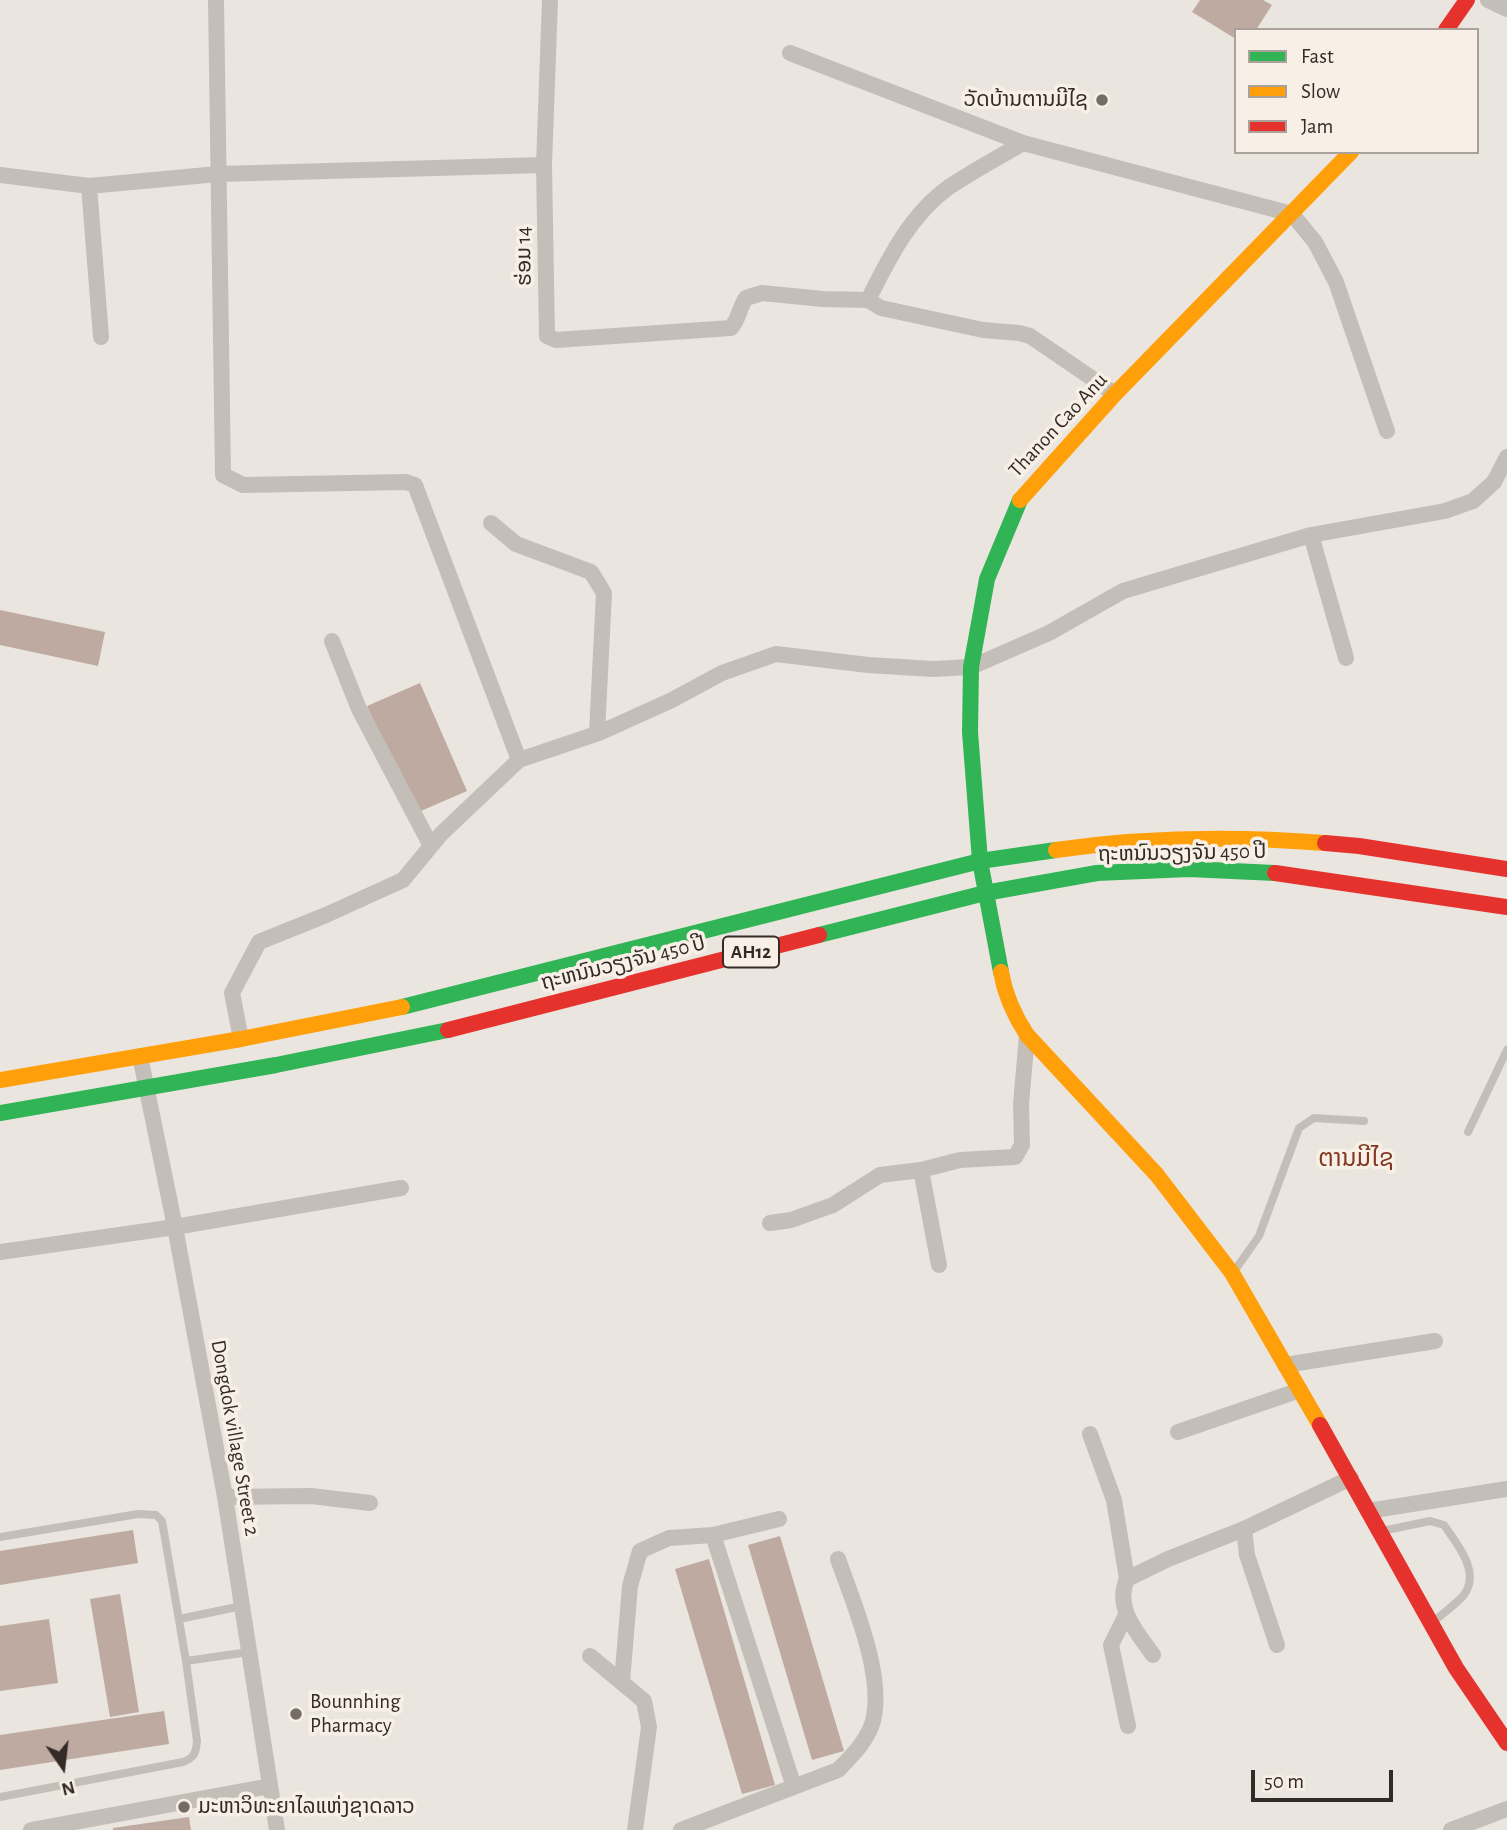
<!DOCTYPE html>
<html>
<head>
<meta charset="utf-8">
<style>
	body { margin:0 }
	#map { position:relative; width:1507px; height:1830px; overflow:hidden; background:#ebe5df; font-family:"Alegreya Sans",sans-serif }
	canvas { display:block }
	.legend { position:absolute; left:1234px; top:28px; width:245px; height:126px; box-sizing:border-box; background:#f8f0e6; border:2px solid #aaa19a; margin:0; padding:9px 12px; list-style:none; font-size:21px; color:#342b27 }
	.legend li { display:flex; align-items:center; gap:14px; height:35px }
	.legend b { width:35px; border:2px solid #aaa19a }
	.north { position:absolute; left:28px; top:1732px; width:70px; height:70px; -webkit-text-stroke:5px #f8f0e6; paint-order:stroke; rotate:166deg; font-size:19px; font-weight:700; line-height:28px; text-align:center; color:#342b27 }
	.north::after { content:''; display:block; margin:auto; width:24px; height:32px; background:#342b27; clip-path:polygon(50% 0,100% 100%,50% 72%,0 100%) }
	.scale { position:absolute; left:1251px; top:1770px; width:142px; height:32px; box-sizing:border-box; border:4px solid #342b27; border-top:0; padding-left:9px; font-size:21px; line-height:24px; white-space:nowrap; color:#342b27; -webkit-text-stroke:5px #f8f0e6; paint-order:stroke }
</style>
</head>
<body>
<div id="map">
<canvas width="1507" height="1830"></canvas>
<ul class="legend">
<li><b style="height:9px;background:#30b455"></b>Fast</li>
<li><b style="height:9px;background:#ff9f0a"></b>Slow</li>
<li><b style="height:9px;background:#e5322d"></b>Jam</li>
</ul>
<div class="north">N</div>
<div class="scale">50 m</div>
</div>
<script>
const c = document.querySelector('canvas').getContext('2d');
c.lineJoin = 'round';
function fillPath(path, color) { c.fillStyle = color; c.fill(path, 'evenodd'); }
function stroke(path, color, width, dash) { c.strokeStyle = color; c.lineWidth = width; c.lineCap = dash ? 'butt' : 'round'; c.setLineDash(dash || []); c.stroke(path); }
function drawText(font, color, halo, rows, align = 'center') {
  c.font = font + ' "Alegreya Sans","Noto Sans Lao",sans-serif'; c.lineWidth = 7; c.setLineDash([]); c.textBaseline = 'middle'; c.strokeStyle = halo; c.fillStyle = color; for (const [text, x, y, turn = 0] of rows) {
    c.save(); c.translate(x, y); c.rotate((+turn || 0) * Math.PI / 180); c.textAlign = isNaN(turn) ? turn : align; if (halo) c.strokeText(text, 0, 0); c.fillText(text, 0, 0); c.restore();
  }
}
fillPath(new Path2D(`
	M1200 0H1263L1272 5 1256 30H1236V39L1192 12Z
	M0 610 105 632 98 666 0 645Z
	M420 683 467 791 414 814 367 706Z
	M133 1530 138 1563 0 1585V1551Z
	M780 1536 844 1751 812 1760 748 1545Z
	M709 1559 775 1785 742 1794 675 1569Z
	M120 1594 139 1712 110 1717 90 1599Z
	M49 1619 58 1683 0 1691V1626Z
	M164 1711 169 1744 0 1770V1735Z
	M189 1817 191 1830H113V1828Z`), '#beaaa1');
stroke(new Path2D(`
	M1468 1132 1507 1050
	M1233 1273 1259 1236 1299 1128 1314 1118 1364 1121
	M1382 1531 1430 1521 1444 1525C1457 1544 1482 1573 1463 1596 1455 1605 1443 1613 1433 1622
	M0 1537 138 1514 156 1515 162 1521 186 1661 197 1741C196 1753 194 1758 183 1762L0 1797
	M179 1619 242 1606
	M186 1661 249 1652`), '#c4beb9', 8);
stroke(new Path2D(`
	M216 0 223 475 243 485 406 482 415 485 519 760
	M550 0 544 165 547 336 556 340 731 328C739 319 739 308 746 298L762 293 823 299 868 300 881 308 983 330 1019 333 1030 336 1115 394
	M1488 0 1507 9
	M790 53 1023 143 1292 214 1315 242 1336 282 1387 431
	M0 175 89 186 218 174 544 165
	M89 186 101 337
	M868 300C889 258 910 215 949 187 973 171 999 157 1023 143
	M491 523 516 544 591 572 604 593 597 733
	M1311 535 1346 658
	M332 641 359 709 431 846
	M241 1039 232 993 259 942 326 915 403 880 441 834 519 760 599 733 672 700 722 673 776 654 868 665 933 669 971 667 1049 633 1123 591 1311 535 1445 511 1473 501 1494 482 1507 457
	M140 1056 175 1227 225 1497 277 1830
	M921 1170 939 1265
	M770 1223 791 1220 833 1205 880 1175 921 1170 960 1160 1015 1157 1022 1145 1021 1104 1027 1035
	M0 1252 175 1227 401 1188
	M1285 1365 1435 1341
	M1178 1432 1300 1390
	M1090 1434 1114 1500 1127 1579
	M225 1497 311 1496 370 1503
	M1368 1511 1507 1489
	M779 1519 713 1535 794 1787
	M1244 1529 1247 1555 1277 1645
	M1126 1615 1111 1645 1128 1726
	M1153 1655C1137 1632 1114 1608 1127 1579L1168 1559 1244 1529 1351 1478
	M590 1656 644 1701 649 1727 635 1830
	M622 1682 630 1586 640 1551 669 1538 713 1535
	M31 1830 270 1786
	M681 1830 838 1770C851 1757 864 1744 871 1727 888 1682 853 1602 838 1559
	M1451 1830 1507 1809`), '#c4beb9', 16);
stroke(new Path2D(`
	M819 935 985 893 1097 873 1189 869 1275 873
	M1001 972 980 861 970 732 971 667 987 579 1020 500
	M402 1007 980 861 1056 850
	M0 1113 276 1065 448 1030`), '#30b455', 16);
stroke(new Path2D(`
	M1020 500 1115 394 1351 152
	M1056 850C1145 837 1235 836 1325 843
	M1001 972C1005 995 1014 1015 1027 1035L1157 1175 1232 1273 1320 1425
	M0 1080 241 1039 402 1007`), '#ff9f0a', 16);
stroke(new Path2D(`
	M1446 30 1467 0
	M1325 843 1359 846 1507 869
	M1275 873 1507 907
	M448 1030 819 935
	M1320 1425 1456 1668 1507 1743`), '#e5322d', 16);
for (const [x, y, r, color] of [
	[1102,100,7,"#746c67"],
	[296,1714,7,"#746c67"],
	[184,1807,7,"#746c67"]
]) { const dot = new Path2D(); dot.arc(x, y, r, 0, 2 * Math.PI); c.fillStyle = color; c.fill(dot); stroke(dot, '#f8f0e6', 2.5); }
for (const [x, y, w] of [
	[751,952,56]
]) { const box = new Path2D(); box.roundRect(x - w / 2, y - 15.5, w, 31, 5); c.fillStyle = '#f8f0e6'; c.fill(box); stroke(box, '#342b27', 2); }
drawText('bold 19px', '#342b27', null, [
	["AH12",751,952]
]);
drawText('21px', '#342b27', '#f8f0e6', [
	["ວັດບ້ານຕານມີໄຊ",1088,100,"right"],
	["Bounnhing",310,1702],
	["Pharmacy",310,1726],
	["ມະຫາວິທະຍາໄລແຫ່ງຊາດລາວ",198,1807]
], 'left');
drawText('21px', '#342b27', '#f8f0e6', [
	["ຮ່ອມ 14",524,256,-91],
	["Thanon Cao Anu",1058,425,-47],
	["ຖະຫນົນວຽງຈັນ 450 ປີ",1182,853,-1],
	["ຖະຫນົນວຽງຈັນ 450 ປີ",623,963,-14],
	["Dongdok village Street 2",235,1438,80]
]);
drawText('24px', '#803823', '#f8f0e6', [
	["ຕານມີໄຊ",1356,1159]
]);
</script>
</body>
</html>
